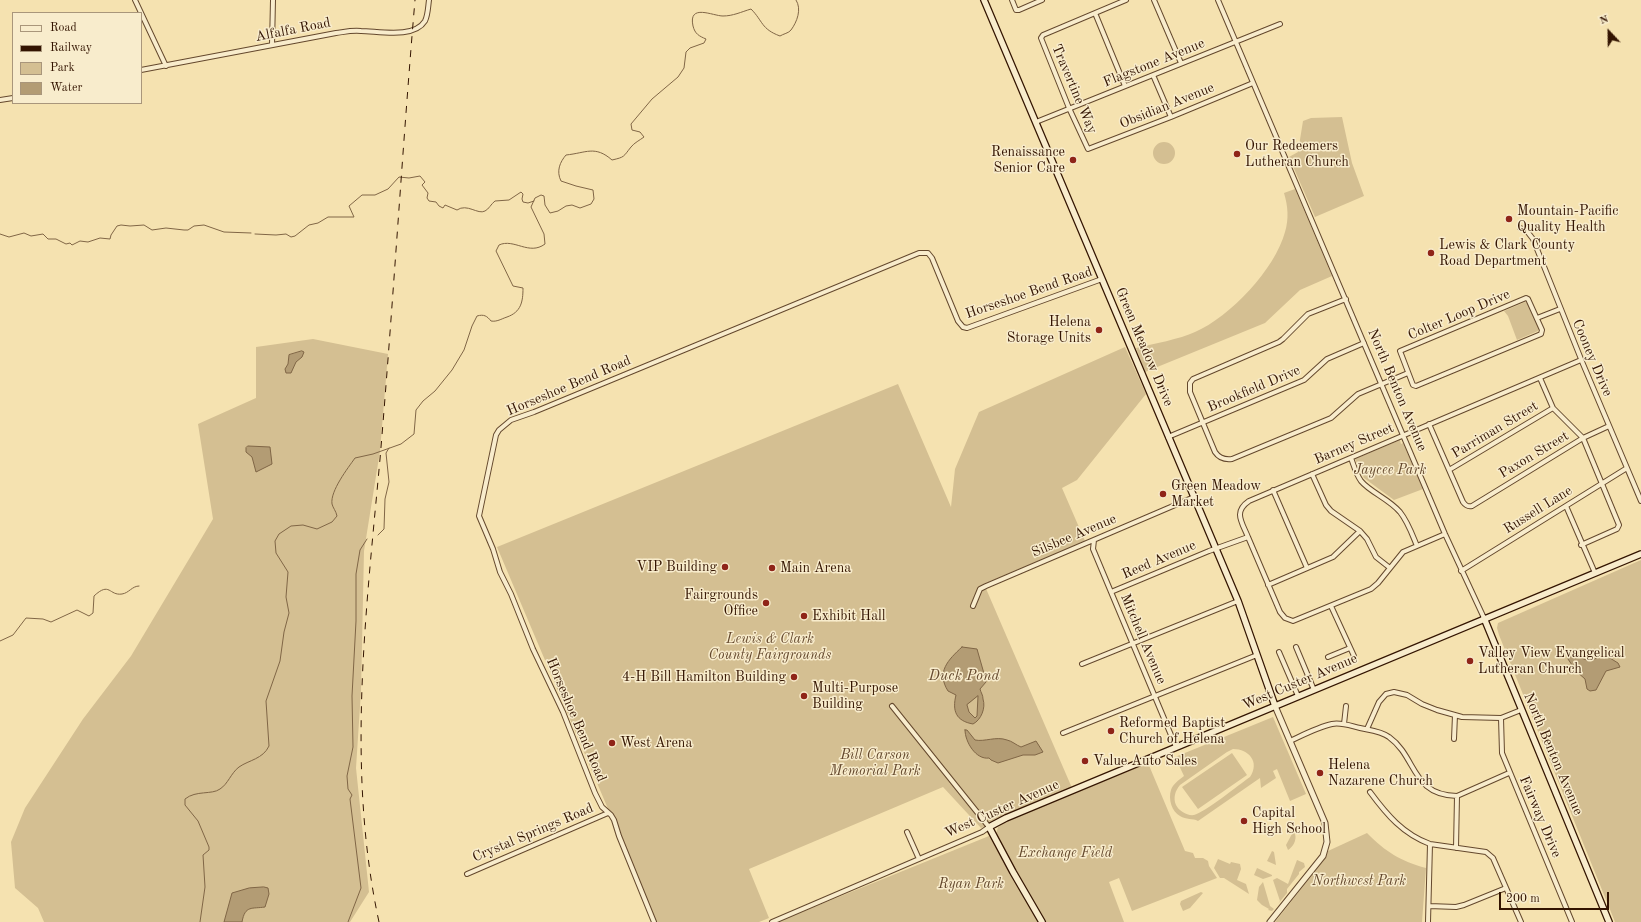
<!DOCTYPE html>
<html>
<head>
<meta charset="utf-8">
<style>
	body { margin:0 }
	#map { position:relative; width:1641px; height:922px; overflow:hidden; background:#f5e2b0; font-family:"Old Standard TT",serif }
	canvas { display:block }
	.legend { position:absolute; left:12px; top:12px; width:130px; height:92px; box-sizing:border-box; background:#f8eccc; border:1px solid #a9967b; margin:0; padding:5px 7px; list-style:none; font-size:12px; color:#331401 }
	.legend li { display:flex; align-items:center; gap:8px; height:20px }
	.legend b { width:20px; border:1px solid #a9967b }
	.north { position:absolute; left:1589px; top:12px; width:40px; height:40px; -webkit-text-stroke:3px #f8eccc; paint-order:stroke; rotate:338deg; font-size:11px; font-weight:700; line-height:16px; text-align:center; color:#331401 }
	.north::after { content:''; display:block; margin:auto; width:14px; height:18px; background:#331401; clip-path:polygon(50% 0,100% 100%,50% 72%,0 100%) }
	.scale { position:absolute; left:1499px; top:892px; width:110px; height:18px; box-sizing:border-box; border:2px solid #331401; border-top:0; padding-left:5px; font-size:12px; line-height:14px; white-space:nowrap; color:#331401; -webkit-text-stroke:3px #f8eccc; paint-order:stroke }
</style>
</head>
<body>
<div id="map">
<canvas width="1641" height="922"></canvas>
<ul class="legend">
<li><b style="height:5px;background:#f8eccc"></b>Road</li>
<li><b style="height:5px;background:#331401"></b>Railway</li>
<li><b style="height:11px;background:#d4bf92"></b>Park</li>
<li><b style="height:11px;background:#b39c74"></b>Water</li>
</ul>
<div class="north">N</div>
<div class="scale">200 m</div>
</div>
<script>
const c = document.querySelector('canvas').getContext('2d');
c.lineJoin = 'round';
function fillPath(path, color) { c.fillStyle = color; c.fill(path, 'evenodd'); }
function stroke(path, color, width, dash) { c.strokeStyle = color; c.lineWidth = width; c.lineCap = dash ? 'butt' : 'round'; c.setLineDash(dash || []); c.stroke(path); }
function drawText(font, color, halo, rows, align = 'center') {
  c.font = font + ' "Old Standard TT",serif'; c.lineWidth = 3; c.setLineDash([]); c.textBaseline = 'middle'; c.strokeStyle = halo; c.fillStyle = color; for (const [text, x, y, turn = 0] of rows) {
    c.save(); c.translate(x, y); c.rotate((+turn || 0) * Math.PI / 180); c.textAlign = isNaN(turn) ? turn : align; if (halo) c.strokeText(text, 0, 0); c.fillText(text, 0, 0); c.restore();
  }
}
fillPath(new Path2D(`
	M1342 117 1352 163 1364 196 1315 217 1289 157 1298 152 1303 121 1311 118Z
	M1153 153a11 11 0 1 1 22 0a11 11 0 1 1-22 0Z
	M1295 189 1332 276 1300 290 1265 323 1145 372 1136 348C1153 344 1180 339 1195 332 1230 317 1275 269 1285 232 1289 219 1288 206 1284 193Z
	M1525 302 1528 303 1539 329 1538 331 1517 340 1508 316 1504 311Z
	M313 339 388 354 380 451 364 551 361 691 356 768 369 892 350 922H44L38 908 15 888 11 842 25 808 83 719 131 656 213 519 198 424 256 398V347Z
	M1125 347 1146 394 1077 480 1062 488 1085 541 984 584 1072 788 981 828 943 787 749 869 769 918 759 922H656L497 547 898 384 951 507 955 469 979 412Z
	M1400 440 1401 444 1403 443 1423 489 1394 500 1364 478 1355 459Z
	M1641 560V922H1615L1499 635 1497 628 1498 623Z
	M1273 717 1306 794 1290 801 1277 769 1273 771 1276 778 1261 788 1260 778 1198 821C1193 818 1186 820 1180 816 1172 812 1168 799 1171 790 1173 784 1179 780 1184 776L1175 757ZM1233 749C1249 749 1260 762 1250 777 1240 784 1204 813 1194 815 1187 816 1179 811 1176 805 1173 798 1175 791 1180 785L1227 752Z
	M1232 753 1247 775 1198 809 1182 787Z
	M1148 763 1185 851 1193 853 1195 858H1203L1208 861 1209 866 1217 878 1132 911 1119 878 1109 882 1124 922H1045L997 838 996 834 998 827 1007 821Z
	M1293 832 1295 834C1297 840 1293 847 1288 850L1286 845Z
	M1367 833C1386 852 1400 861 1426 868L1422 922H1275L1324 860 1328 851Z
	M989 836 1038 922H777Z
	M1272 851 1274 852 1276 865 1267 861Z
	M1218 859 1230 864 1231 862 1240 864 1241 869 1237 880 1246 884 1249 894 1224 878H1220L1214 868Z
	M1297 860 1304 863 1305 867 1299 872V874L1287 889V893L1278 904 1280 901 1273 880 1277 878 1288 884Z
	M1257 868 1272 875V876L1263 879 1254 875Z
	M1263 882 1270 906 1274 909 1272 911 1268 910 1269 909 1262 905 1263 904 1262 905 1257 900 1259 887Z
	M1201 892 1203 893 1190 908 1183 911 1180 904 1181 901Z`), '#d4bf92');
const water = new Path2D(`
	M302 351 304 352 302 357 296 362 291 373H286L285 369 288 364 289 355Z
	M248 446 270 447 272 464 256 472 252 457 246 452V448Z
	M962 647 977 649 985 677 986 682 980 689C981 693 983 695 983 699 986 708 981 720 973 724 956 721 952 711 956 695L948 691C936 672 948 660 962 647ZM978 696 977 716 975 718 969 712 967 705Z
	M1574 655 1589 661 1605 655 1618 663 1620 667 1606 671 1596 690 1590 691 1587 689 1585 679 1576 671 1568 659Z
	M965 730H967L975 740C985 742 996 736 1007 740 1012 741 1016 745 1021 747L1036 741 1043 752 1035 755H1023L998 763 991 760 989 758C976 760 965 742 965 730Z
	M264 887 268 888 269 894 265 907C252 909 245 905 242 922H224L232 893 249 888Z`);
fillPath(water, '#b39c74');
stroke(water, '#806646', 1);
stroke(new Path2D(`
	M0 234 9 237 24 233 31 236 43 234 48 239H56L66 244 70 243 72 245 80 241 88 242 100 238 110 239 111 235 117 226 121 225 130 226 144 225 152 230 166 228 184 230H188L194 226 204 225 224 232 251 233
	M255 234 276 235 286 234 291 237 295 236 309 225 318 223 328 217H354L349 206 362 195H375L388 189 399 177 409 178 420 176 425 182 422 185 428 193 427 198 429 201 436 202 439 206 443 208 445 205 457 210C467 203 478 215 485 211 489 209 491 204 495 201L509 200 521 192 523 194 522 199 523 202 528 203 534 201
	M378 535 384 529 385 499 389 482 386 453 389 448
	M0 641 13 635 26 618 43 619 51 622 77 610 89 616 93 613 94 596C110 581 109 596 122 594 129 593 132 586 139 586
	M200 922 205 887 203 855 209 850V847L198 821 185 805V799C196 790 212 795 220 789 228 784 231 773 239 767 249 760 263 759 269 746L266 701 280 661 284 632 289 613 286 597 288 572 276 553 275 541 279 534 291 526 303 525 317 529 332 522 337 516C336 511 333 508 332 504 330 491 348 468 355 458L373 454 401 444 414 434 416 410 423 401 435 391 452 370 464 350 472 326 477 316C484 314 487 316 491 321 497 322 501 319 507 317 521 312 523 302 523 288L513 286 496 251 499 245C514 238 529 256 545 244L544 234 531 207 535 198 541 195 544 196 545 205 550 213 558 211 566 206 572 205 580 208 591 204 594 199 593 190 576 186 561 181C556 171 560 162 566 155 586 153 595 145 612 160 625 157 623 157 631 147 634 143 640 140 644 137L640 132 632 130 631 124 652 99 678 77 684 68 686 52 690 48 704 43 706 39C699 36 695 34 693 26 688 3 713 16 723 16 733 16 741 12 751 9 763 21 761 29 780 36 783 34 789 33 791 30 797 22 802 9 796 0
	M348 922 361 888 350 799 352 795 348 789 347 776 353 747 352 696 356 621V574L360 550 367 539`), '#806646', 1);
const minor = new Path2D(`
	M135 0 166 66
	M1012 0 1016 10H1019L1042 0
	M1126 0 1043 35 1041 38 1069 108 1088 149 1171 117 1253 83
	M1154 0 1181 63
	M1218 0 1445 534 1484 618
	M1095 13 1125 86
	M272 45 273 0
	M141 70 336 33C344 32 352 30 361 31 378 31 414 39 425 21 428 15 428 7 429 0
	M1153 75 1171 117
	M0 100 13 98
	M1036 122 1280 24
	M1520 228 1526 230 1533 239 1583 364 1641 501
	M1526 298 1528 299 1542 330 1541 334 1416 386 1413 385 1400 351Z
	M1346 299 1308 314 1283 339 1279 342 1193 379 1190 383V392L1215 452C1219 458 1224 460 1232 459L1331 418 1358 394 1408 373
	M1537 318 1560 309
	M1540 378 1553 408 1583 438 1619 525 1617 529 1581 545
	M1429 424 1463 502C1466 506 1468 507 1472 506L1583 438 1609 426
	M1168 437 1304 380 1327 359 1364 343
	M1351 458C1354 466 1356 474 1361 481 1370 492 1389 499 1400 512 1408 522 1412 534 1417 546
	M1449 470 1553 408
	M1312 474 1326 505 1331 511 1360 531 1367 539 1376 557 1390 568
	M1273 490 1307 568
	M1566 506 1595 573
	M1248 537 1280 612 1285 618 1293 621 1371 589 1378 583 1403 552 1445 534
	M1094 540 1093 549 1176 747
	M1461 571 1627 468
	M1268 585 1333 557 1360 531
	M1111 592 1209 551 1248 537C1242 522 1233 512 1249 501L1581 360
	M973 606 980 589 986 586 1194 497
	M1331 606 1354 656
	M1296 647 1314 690
	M1279 652 1298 696
	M1328 657 1350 648
	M1082 664 1238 601
	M1501 718 1502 753 1572 922
	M1344 724 1346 706
	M1367 729 1379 702 1386 694 1394 692 1407 695 1422 704 1437 710 1462 717 1501 718 1521 710
	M1063 733 1257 655
	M1454 739 1455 715
	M1290 741C1303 735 1318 727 1332 724 1341 722 1351 726 1360 728 1369 730 1381 731 1389 737 1417 757 1411 795 1457 796L1509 773
	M1370 792C1387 815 1403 834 1430 844L1486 852 1493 858 1521 922
	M907 832 919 859
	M1456 848 1457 796
	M467 874 608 813
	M1429 906 1456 907 1464 905 1506 888
	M654 922 619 836 614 820 611 815 602 807 595 793 563 712 533 649 511 594 500 572 493 549 479 516 496 435 499 430 511 420 534 412 919 253H928L932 258 958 321 963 327 967 328 1102 279
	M772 922 982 832 989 827 892 706
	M1428 922 1430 844`);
const tertiary = new Path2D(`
	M1270 922 1323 856 1327 842 1325 823 1275 706`);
const secondary = new Path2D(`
	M984 0 1238 601 1275 706
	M1484 618 1609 922
	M1042 922 1013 872 989 827 1006 818 1641 554`);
stroke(minor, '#64482d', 6);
stroke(tertiary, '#64482d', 7);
stroke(secondary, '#331401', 8);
stroke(minor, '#f8eccc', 4);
stroke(tertiary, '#f8eccc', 5);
stroke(secondary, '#f8eccc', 5.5);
stroke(new Path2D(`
	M379 922C346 769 366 613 380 459 393 306 402 153 415 0`), '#331401', 1, [7, 7]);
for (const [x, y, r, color] of [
	[1237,154,4,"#8f2418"],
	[1073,160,4,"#8f2418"],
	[1509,219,4,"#8f2418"],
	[1431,253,4,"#8f2418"],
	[1099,330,4,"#8f2418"],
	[1163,494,4,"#8f2418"],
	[725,567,4,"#8f2418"],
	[772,568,4,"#8f2418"],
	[766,603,4,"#8f2418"],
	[804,616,4,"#8f2418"],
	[1470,661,4,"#8f2418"],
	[794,677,4,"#8f2418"],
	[804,696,4,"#8f2418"],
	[1111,731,4,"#8f2418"],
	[612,743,4,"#8f2418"],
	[1085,761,4,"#8f2418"],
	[1320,773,4,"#8f2418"],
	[1244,821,4,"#8f2418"]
]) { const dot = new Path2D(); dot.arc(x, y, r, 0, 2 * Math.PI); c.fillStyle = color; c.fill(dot); stroke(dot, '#f8eccc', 1.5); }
drawText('14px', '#331401', '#f8eccc', [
	["Alfalfa Road",293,30,-11],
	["Flagstone Avenue",1154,63,-22],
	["Travertine Way",1074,89,67],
	["Obsidian Avenue",1167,106,-22],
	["Horseshoe Bend Road",1029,293,-19],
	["Colter Loop Drive",1459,315,-23],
	["Green Meadow Drive",1144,347,67],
	["Cooney Drive",1592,358,67],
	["Horseshoe Bend Road",569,386,-23],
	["Brookfield Drive",1254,389,-23],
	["North Benton Avenue",1397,390,67],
	["Parriman Street",1495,430,-31],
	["Barney Street",1354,444,-23],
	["Paxon Street",1534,455,-31],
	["Russell Lane",1538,510,-32],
	["Silsbee Avenue",1074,536,-23],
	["Reed Avenue",1159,560,-23],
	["Mitchell Avenue",1143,639,67],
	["West Custer Avenue",1300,682,-23],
	["Horseshoe Bend Road",576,720,67],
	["North Benton Avenue",1553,754,67],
	["West Custer Avenue",1002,809,-24],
	["Fairway Drive",1540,817,67],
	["Crystal Springs Road",533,833,-23]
]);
drawText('14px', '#331401', '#f8eccc', [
	["Our Redeemers",1245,146],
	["Lutheran Church",1245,162],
	["Renaissance",1065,152,"right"],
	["Senior Care",1065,168,"right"],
	["Mountain-Pacific",1517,211],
	["Quality Health",1517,227],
	["Lewis & Clark County",1439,245],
	["Road Department",1439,261],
	["Helena",1091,322,"right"],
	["Storage Units",1091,338,"right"],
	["Green Meadow",1171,486],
	["Market",1171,502],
	["VIP Building",717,567,"right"],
	["Main Arena",780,568],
	["Fairgrounds",758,595,"right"],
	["Office",758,611,"right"],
	["Exhibit Hall",812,616],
	["Valley View Evangelical",1478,653],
	["Lutheran Church",1478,669],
	["4-H Bill Hamilton Building",786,677,"right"],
	["Multi-Purpose",812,688],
	["Building",812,704],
	["Reformed Baptist",1119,723],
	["Church of Helena",1119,739],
	["West Arena",620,743],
	["Value Auto Sales",1093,761],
	["Helena",1328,765],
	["Nazarene Church",1328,781],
	["Capital",1252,813],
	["High School",1252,829]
], 'left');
drawText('italic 14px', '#63472c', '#f8eccc', [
	["Jaycee Park",1390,470],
	["Lewis & Clark",770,639],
	["County Fairgrounds",770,655],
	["Bill Carson",875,755],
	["Memorial Park",875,771],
	["Exchange Field",1065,853],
	["Northwest Park",1359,881],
	["Ryan Park",971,884]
]);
drawText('italic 15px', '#664a2f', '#f8eccc', [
	["Duck Pond",964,676]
]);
</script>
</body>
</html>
